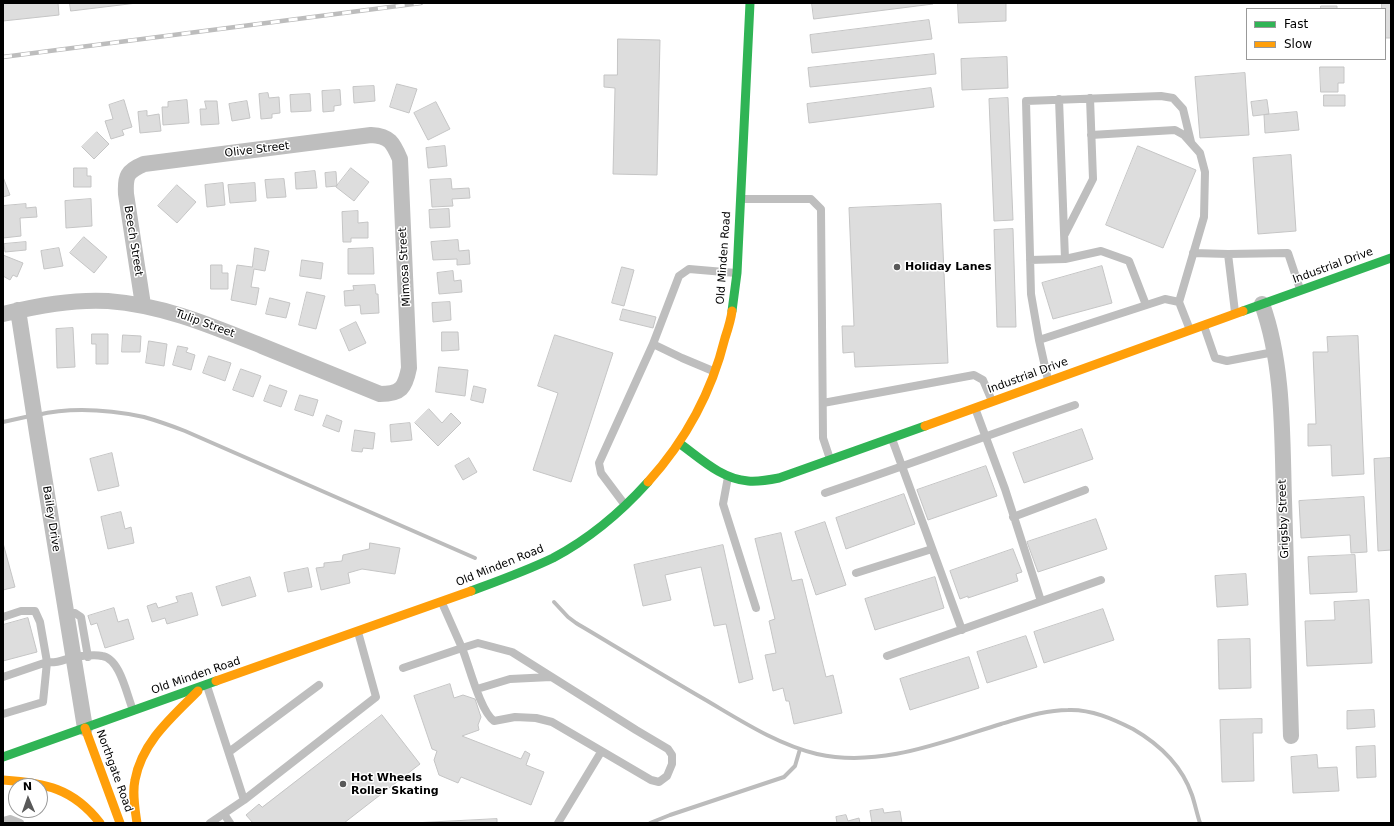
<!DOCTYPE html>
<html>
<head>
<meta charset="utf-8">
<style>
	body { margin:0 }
	#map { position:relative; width:1394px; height:826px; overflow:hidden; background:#fff; font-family:"DejaVu Sans",sans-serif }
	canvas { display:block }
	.frame { position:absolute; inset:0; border:4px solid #000; pointer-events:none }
	.legend { position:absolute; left:1246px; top:8px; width:140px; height:52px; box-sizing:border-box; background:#fff; border:1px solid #999; margin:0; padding:5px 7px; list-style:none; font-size:12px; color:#000 }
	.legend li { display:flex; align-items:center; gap:8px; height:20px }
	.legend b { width:20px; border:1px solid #999 }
	.north { position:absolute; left:8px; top:778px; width:40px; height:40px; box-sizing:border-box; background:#fff; border:1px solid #999; border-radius:50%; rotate:358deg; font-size:11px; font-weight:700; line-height:16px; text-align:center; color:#000 }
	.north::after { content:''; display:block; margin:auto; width:14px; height:18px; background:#595959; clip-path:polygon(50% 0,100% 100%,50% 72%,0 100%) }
</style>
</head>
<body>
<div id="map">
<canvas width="1394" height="826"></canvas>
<div class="frame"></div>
<ul class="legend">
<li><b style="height:5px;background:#30b455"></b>Fast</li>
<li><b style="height:5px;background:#ff9f0a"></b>Slow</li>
</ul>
<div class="north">N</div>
</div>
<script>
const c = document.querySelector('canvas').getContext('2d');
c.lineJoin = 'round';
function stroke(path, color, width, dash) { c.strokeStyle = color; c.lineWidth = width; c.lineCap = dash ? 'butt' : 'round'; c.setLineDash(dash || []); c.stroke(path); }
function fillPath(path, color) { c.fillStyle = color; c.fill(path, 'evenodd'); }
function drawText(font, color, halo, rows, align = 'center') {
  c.font = font + ' "DejaVu Sans",sans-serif'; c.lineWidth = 3; c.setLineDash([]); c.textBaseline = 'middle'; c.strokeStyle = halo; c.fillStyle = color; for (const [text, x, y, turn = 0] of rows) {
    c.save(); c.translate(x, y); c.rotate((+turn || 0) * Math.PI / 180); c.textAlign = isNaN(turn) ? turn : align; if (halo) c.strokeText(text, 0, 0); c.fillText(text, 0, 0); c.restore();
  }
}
stroke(new Path2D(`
	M37 415C71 407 110 410 144 417 158 421 172 426 185 431L475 558
	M3 422 30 416
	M554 602 568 617 576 623C618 648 661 674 704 699 740 720 776 744 817 754 880 768 942 742 1001 724 1022 718 1045 710 1068 710 1091 709 1113 719 1133 729 1159 744 1182 766 1192 795 1195 804 1197 814 1200 823
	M650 823 670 815 784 777 795 766 800 749`), '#bcbcbc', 4);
const building = new Path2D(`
	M3 3H58L59 15 3 21Z
	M70 3H137L71 11Z
	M812 3H933V4L814 19Z
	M958 3H1006V21L959 23Z
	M1382 3H1391V38H1385V9H1382Z
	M1321 6H1337V9H1321Z
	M929 20 932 39 812 53 810 35Z
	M618 39 660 40 657 175 613 174 615 88 604 87V75H617Z
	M934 54 936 74 810 87 808 68Z
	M1007 57 1008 88 962 90 961 59Z
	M1320 67H1344V83H1338V92H1321Z
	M1245 73 1249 135 1200 138 1195 77Z
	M397 84 417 89 409 113 390 107Z
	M374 86 375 101 354 103 353 87Z
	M931 88 934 107 809 123 807 104Z
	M340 90 341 105 334 106V111L323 112 322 91Z
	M268 93 269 98 279 97 280 113 272 114V118L261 119 259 94Z
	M310 94 311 111 291 112 290 95Z
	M1324 95H1345V106H1324Z
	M1008 98 1013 220 994 221 989 99Z
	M124 100 132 127 122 130 124 135 111 139 105 121 113 119 109 105Z
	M187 100 189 123 163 125 162 107H168V102Z
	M1267 100 1269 114 1253 116 1251 102Z
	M205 101H217L219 124 201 125 200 109H206Z
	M247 101 250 118 232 121 229 104Z
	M436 102 450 129 428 140 414 113Z
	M147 111V116L159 114 161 131 140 133 138 112Z
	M1297 112 1299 130 1265 133 1264 115Z
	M97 132 109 144 94 159 82 147Z
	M445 146 447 166 428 168 426 148Z
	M1138 146 1196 170 1163 248 1106 225Z
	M1291 155 1296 231 1258 234 1253 158Z
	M74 168H87V176H91V187H74Z
	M351 168 369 182 354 201 336 187Z
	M315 171 317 188 296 189 295 173Z
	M336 172 337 186 326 187 325 173Z
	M3 177 10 195 3 197Z
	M284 179 286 197 267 198 265 180Z
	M451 179 452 189 469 188 470 198 452 199 453 206 432 207 430 180Z
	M223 183 225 205 207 207 205 185Z
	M255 183 256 201 230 203 228 185Z
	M177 185 196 202 177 223 158 206Z
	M91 199 92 226 66 228 65 201Z
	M26 204V208L36 207 37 217 20 218 21 236 3 238V206Z
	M941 204 948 363 855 367 854 352 843 353 842 326H854L849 208Z
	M449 209 450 227 430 228 429 210Z
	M358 211V223L368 222V238H351V242H343L342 212Z
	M1013 229 1016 327H997L994 230Z
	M84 237 107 257 94 273 70 253Z
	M458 240 459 251 469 250 470 264 457 265V259L433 260 431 242Z
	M26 242V250L5 252 4 244Z
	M59 248 63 266 44 269 41 251Z
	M255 248 269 251 265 271 254 269 251 287 259 288 256 305 231 300 237 265 252 267Z
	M373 248 374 274H348V249Z
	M3 255 23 263 17 277 13 275 10 280 3 276Z
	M302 260 323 263 321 279 300 276Z
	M211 265H222V273H228V289H211Z
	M1102 266 1112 303 1053 319 1042 283Z
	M622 267 634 270 624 306 612 303Z
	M453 271 454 281 461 280 462 292 439 294 437 273Z
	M375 285 376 294H378L379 313 361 314 360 305 345 306 344 291 354 290 353 286Z
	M307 292 325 296 316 329 299 325Z
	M270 298 290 303 286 318 266 314Z
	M450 302 451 320 433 322 432 303Z
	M623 309 656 317 653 328 620 320Z
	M356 322 366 343 349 351 340 330Z
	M73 328 75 367 57 368 56 329Z
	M442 332H458L459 350 442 351Z
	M92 334H108V364H96V344H92Z
	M123 335 141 336 140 352H122Z
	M555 335 613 353 571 482 533 470 558 393 538 386Z
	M1358 336 1364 474 1332 476 1331 445 1308 446V424H1316L1313 352H1328L1327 337Z
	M149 341 167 344 164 366 146 363Z
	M178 346 188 348 186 352 195 355 191 370 173 365Z
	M209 356 231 363 225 381 203 373Z
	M439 367 468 370 465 396 436 392Z
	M241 369 261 376 253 397 233 390Z
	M270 385 287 391 281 407 264 401Z
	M474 386 486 389 483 403 471 400Z
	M300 395 318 400 313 416 295 410Z
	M429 409 442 423 451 413 461 423 438 446 415 423Z
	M327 415 342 421 339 432 323 426Z
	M410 423 412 440 391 442 390 425Z
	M1082 429 1093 459 1024 483 1013 453Z
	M355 430 375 433 373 449 363 448 362 452 352 451Z
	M112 453 119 486 98 491 90 459Z
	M469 458 477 472 463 480 455 466Z
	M1391 458V550L1378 551 1374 459Z
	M986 466 997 496 928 520 917 490Z
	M904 494 915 524 846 549 836 518Z
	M1364 497 1367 552 1351 553 1350 535 1301 538 1299 501Z
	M121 512 125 529 131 527 134 543 108 549 101 517Z
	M1096 519 1107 549 1038 572 1027 542Z
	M825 522 846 585 816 595 795 532Z
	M781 533 792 581 802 579 826 677 833 675 842 713 794 724 789 701H786L783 688 773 691 765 655 776 653 769 621 775 619 755 539Z
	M3 543 15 587 3 590Z
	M370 543 400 548 395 574 362 569 348 573 350 583 321 590 316 568 324 567V563L342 561 343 555 369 549Z
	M723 545 753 679 739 683 726 624 714 626 701 567 665 575 671 600 643 606 634 565Z
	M1013 549 1022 572 1016 574 1018 581 968 598V596L960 599 950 571Z
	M1355 555 1357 592 1310 594 1308 557Z
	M308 568 312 587 288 592 284 573Z
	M1246 574 1248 605 1217 607 1215 576Z
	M250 577 256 596 222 606 216 587Z
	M935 577 944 608 875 630 865 599Z
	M192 593 198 615 167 624 165 618 152 622 147 606 156 603 158 608 178 602 176 597Z
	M1369 600 1372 663 1307 666 1305 621 1335 620 1334 602Z
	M114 608 118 622 128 619 134 639 105 648 97 623 91 625 88 616Z
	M1103 609 1114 640 1044 663 1034 632Z
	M28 618 37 652 3 661V625Z
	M1026 636 1037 667 987 683 977 652Z
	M1250 639 1251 688 1219 689 1218 640Z
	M969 657 979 688 910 710 900 679Z
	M450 684 454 698 463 695 475 699 481 717 478 725 479 730 462 736 521 759 525 751 530 754 526 765 544 772 531 805 461 777 458 783 439 775 434 760 437 751 432 749 414 696Z
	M1374 710 1375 727 1347 729V711Z
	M382 715 420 764 344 823H253L246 815 259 804 262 807Z
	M1262 719V733H1253L1254 781 1222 782 1220 720Z
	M1375 746 1376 777 1357 778 1356 747Z
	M1317 755 1318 768 1337 767 1339 791 1293 793 1291 757Z
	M883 809 884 813 900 811 902 823H872L870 811Z
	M846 815 848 821 859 818 860 823H836H837L836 817Z
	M497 819V823H413Z`);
fillPath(building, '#ddd');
stroke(building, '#c5c5c5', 1);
stroke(new Path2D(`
	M1059 99 1065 259
	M1091 135 1175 130 1184 135 1200 153 1205 172 1204 217 1179 302
	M741 199H811L821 209 823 438 830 459
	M1065 234 1093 179 1090 98
	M1193 253 1228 254 1235 312
	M1228 254 1288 253 1300 289
	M1030 260 1065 259 1101 251 1129 261 1146 305
	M1204 326 1215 358 1227 361 1274 352
	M1039 340 1031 294 1026 101 1161 96 1173 98 1183 109 1191 142
	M713 371 682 358 653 344 679 276 689 269 736 273
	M1048 380 1039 340 1165 299 1179 302 1190 330
	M823 403 974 375 983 380 992 401
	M975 408 1005 489 1041 601
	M892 439 962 630
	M728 477 723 504 756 608
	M825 493C908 465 991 434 1075 405
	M625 505 601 473 599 463 653 344
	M1013 517 1085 490
	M856 573 932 549
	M67 614 75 613 81 617 88 657
	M3 617 21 611H35L40 622 47 662 43 702 3 714
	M887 656 1101 580
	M403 668 462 648C469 665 480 711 494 721L515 717 536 718 552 722 651 780 659 782 667 776 672 764V755L668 749 636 730 512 652 478 643 462 648 442 603
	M3 677 47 662C56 664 65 659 74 657 82 656 94 654 102 656 120 658 127 696 133 710
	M207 686 244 800 210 823
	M477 689 510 679 551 677
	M229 752 319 685
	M244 800 376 697 358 632
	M224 814 230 823
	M3 821 10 819 20 823
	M558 823 601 752`), '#bebebe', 8);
stroke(new Path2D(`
	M1262 304C1284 365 1282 436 1284 500 1286 578 1288 657 1291 736
	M18 310 37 433 85 728
	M3 314C37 306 73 299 108 301 163 305 212 326 262 346 301 362 340 378 380 394 401 394 405 388 409 368L400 159C393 143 390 136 371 135L144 164C127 171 125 176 126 194L143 305`), '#bebebe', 16);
stroke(new Path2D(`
	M732 311 737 273 750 3
	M1243 311 1391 258
	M679 443C700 458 721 479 748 481 759 482 769 480 779 478L925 426
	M471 591C498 581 526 571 553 558 589 539 621 512 648 482
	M3 757 216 681`), '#30b455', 9);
stroke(new Path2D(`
	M925 426 1243 311
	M648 482C685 441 712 391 725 338 728 329 731 320 732 311
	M216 681 471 591
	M85 728 120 823
	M3 780C45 783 73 788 100 823
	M137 823C135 809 132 794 135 780 142 742 172 717 198 691`), '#ff9f0a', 9);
const rail = new Path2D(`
	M3 57 421 3`);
stroke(rail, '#bdbdbd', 4.5);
stroke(rail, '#fff', 3, [9]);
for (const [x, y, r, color] of [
	[897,267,4,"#595959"],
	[343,784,4,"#595959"]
]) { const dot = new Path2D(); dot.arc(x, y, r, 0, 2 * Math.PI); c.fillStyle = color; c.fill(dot); stroke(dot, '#fff', 1.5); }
drawText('11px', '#000', '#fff', [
	["Olive Street",257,150,-7],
	["Beech Street",133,241,81],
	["Old Minden Road",724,258,-86],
	["Industrial Drive",1333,266,-20],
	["Mimosa Street",405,267,-93],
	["Tulip Street",205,324,20],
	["Industrial Drive",1028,376,-20],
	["Bailey Drive",51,519,81],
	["Grigsby Street",1284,519,-92],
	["Old Minden Road",500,566,-22],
	["Old Minden Road",196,676,-19],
	["Northgate Road",114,771,70]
]);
drawText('bold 11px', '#000', '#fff', [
	["Holiday Lanes",905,267],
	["Hot Wheels",351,778],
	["Roller Skating",351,791]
], 'left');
</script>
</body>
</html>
